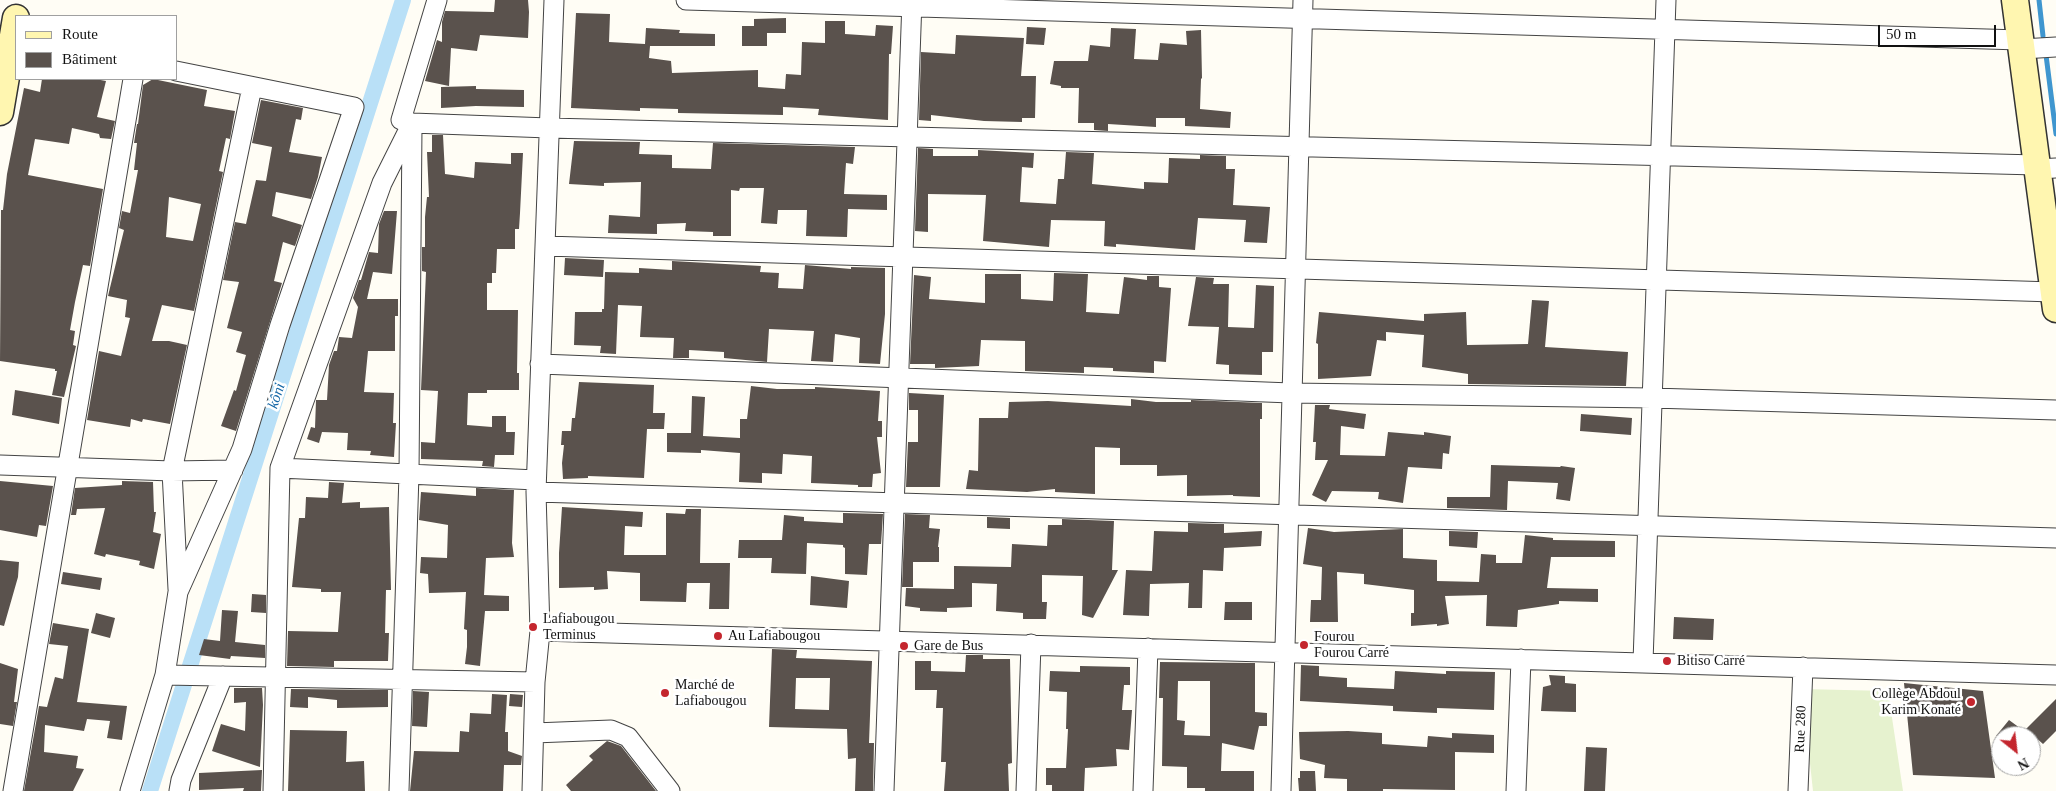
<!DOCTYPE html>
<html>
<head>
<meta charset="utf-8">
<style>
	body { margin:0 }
	#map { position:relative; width:2056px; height:791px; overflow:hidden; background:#fffdf5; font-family:"Times New Roman",serif }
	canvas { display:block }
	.legend { position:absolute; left:15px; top:15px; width:162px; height:65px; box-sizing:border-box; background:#fff; border:1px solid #a0a0a0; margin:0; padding:6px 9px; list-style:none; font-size:15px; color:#111 }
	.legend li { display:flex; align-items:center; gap:10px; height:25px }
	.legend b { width:25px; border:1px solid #a0a0a0 }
	.north { position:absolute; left:1991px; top:726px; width:50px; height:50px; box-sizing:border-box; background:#fff; border:1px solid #a0a0a0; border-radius:50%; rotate:151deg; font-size:14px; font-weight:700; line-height:20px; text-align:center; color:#111 }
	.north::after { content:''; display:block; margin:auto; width:18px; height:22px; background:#c4262e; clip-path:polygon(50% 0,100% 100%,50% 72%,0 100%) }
	.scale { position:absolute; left:1878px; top:25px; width:118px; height:22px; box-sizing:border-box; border:2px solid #111; border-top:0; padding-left:6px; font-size:15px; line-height:18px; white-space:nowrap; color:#111; -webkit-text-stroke:4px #fff; paint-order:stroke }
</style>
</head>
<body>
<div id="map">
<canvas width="2056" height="791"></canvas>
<ul class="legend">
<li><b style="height:6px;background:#fff6b0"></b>Route</li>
<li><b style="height:14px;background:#5a524d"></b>Bâtiment</li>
</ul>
<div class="north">N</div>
<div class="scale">50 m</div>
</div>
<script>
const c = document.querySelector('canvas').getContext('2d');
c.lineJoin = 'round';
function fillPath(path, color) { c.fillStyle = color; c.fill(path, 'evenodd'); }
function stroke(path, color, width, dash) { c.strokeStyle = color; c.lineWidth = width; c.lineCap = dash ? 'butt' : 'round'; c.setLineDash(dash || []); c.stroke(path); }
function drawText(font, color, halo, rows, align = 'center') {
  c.font = font + ' "Times New Roman",serif'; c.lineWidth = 5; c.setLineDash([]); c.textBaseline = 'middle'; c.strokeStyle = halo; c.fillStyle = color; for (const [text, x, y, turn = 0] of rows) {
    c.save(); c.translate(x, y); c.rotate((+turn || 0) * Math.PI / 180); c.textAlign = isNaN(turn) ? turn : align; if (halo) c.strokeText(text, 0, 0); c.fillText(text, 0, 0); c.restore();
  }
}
fillPath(new Path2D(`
	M1802 689 1888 691 1903 791H1813Z`), '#e6f2cf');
stroke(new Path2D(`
	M2039 0 2043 36
	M2046 55 2056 134`), '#3f96cf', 5);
stroke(new Path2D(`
	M150 791 403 0`), '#b9e0f7', 16);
fillPath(new Path2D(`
	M495 0H528L529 12 528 38 480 35 477 51 451 48 449 86 425 81 437 40 442 42V22L445 11 494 12Z
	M576 13 610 14 609 42 645 44 646 28 680 30 679 33 715 34V46H650L649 58 671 61 672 73 758 70V87L785 89 786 74 801 75 802 42 825 43V21H845V34L875 36 876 25 893 26 891 54H889L888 120 818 115 819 109 783 107V115L678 113V109L640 108V111L571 108Z
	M786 18V33H767V46H742V26H754V19Z
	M1027 27 1046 28 1044 45 1026 44Z
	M1111 28 1136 29 1134 59 1158 60 1160 43 1187 45 1186 31 1201 30 1202 78 1201 79 1200 109 1231 112 1230 128 1185 126V118H1156V127L1108 124V131L1094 130V123H1078L1079 88H1061V86L1050 84 1054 61H1088L1090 45 1110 47Z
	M956 35 1024 38 1021 76H1036L1035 118H1022V122L984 121 931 115V121L919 120 921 52 955 54Z
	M42 79H95L106 81 97 117 115 121 111 139 100 138 99 134 72 128 69 144 35 139 28 175 103 189 90 266 83 265 75 302 70 330 75 331 73 345 76 346 64 397 52 395 57 371H55V369L0 361 1 210H3L7 174 24 88 40 92Z
	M153 79 207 90 204 106 235 111 230 139 226 138 219 171 223 172 194 311 162 305 152 341H169L187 345 170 424 143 419 142 422 131 419 130 427 87 420 99 351 121 356 130 318 125 317 127 300 108 296 124 230 119 228 122 211 130 213 138 170H134L137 143H134L137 124H138L143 85ZM169 197 201 204 193 241 166 237Z
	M476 86V89L524 90V107L476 106 441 108V87Z
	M261 100 303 108 301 120 296 119 289 152 322 157 318 177 311 199 276 192 272 216 302 225 295 246 283 242 274 281 282 283 236 431 221 426 234 390 236 391 246 355 236 352 242 332 227 328 239 282 223 280 235 222 246 224 256 180 266 181 272 147 252 143Z
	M432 135H443L445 174 474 178 475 162 511 164V153H523L520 213 519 229H515V249H497L496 273H492V283H487V310H518L517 373H519V390H487V393H468L467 425 492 427V416H506V432H515L514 455H495L494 467 482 466 483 461 421 459V442L435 443 438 391 421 390 426 272 422 271V247H425V217L427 197H429L427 152H432Z
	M574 141 640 142 639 154 672 155V168L711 169 713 143 855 147 853 164 846 163 844 194 887 195V210L848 209 847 237 806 236 807 210H778L777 224 761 223 764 188H740L739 191 731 190V236H713V232L685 231 686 223 657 224V234L608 233 609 215 640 217 641 182 604 183V186L569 184Z
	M918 148 933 149V156H978V150L1034 153 1033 168 1022 167 1020 202 1056 204 1058 179H1064L1066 152 1094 153 1092 184 1144 189V182L1168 183 1169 158 1200 159V155L1226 156V169H1235L1233 205 1270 207 1267 243 1244 242 1246 220 1198 218 1195 250 1116 244V247L1104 246 1105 221 1051 220 1049 247 983 241 986 195 928 194V232L915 231Z
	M384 211H397L392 274 373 272 367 299H398V316H395V351H368L364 392 394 393 393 423H396L394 457 370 455 371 451 347 450 348 433 322 432 319 443 307 439 311 427 315 428 316 400H327L329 365 334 351H337L339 337 352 338 358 307 353 298 359 280H361L369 252 378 253 379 224Z
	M565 258 604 260 603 277 564 275Z
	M672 261 761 266 760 272 779 273 778 288 803 289 805 265 851 269V267L885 268V314L880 364 859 363 860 338 835 334 833 362 811 361 814 331 769 329 767 362 724 358V352L689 350V358H673L674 338 640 337 642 306 618 305 616 354 600 353 601 346 574 345 575 312H602V309H604L605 272 639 273V268L672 270Z
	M1054 273 1088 274 1086 312 1119 314 1124 277 1147 280V276H1159V287L1171 288 1166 362 1154 361V373L1113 371V368L1084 367V373L1025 371V341L981 340 979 366 935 368V364H910L914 275 931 277 929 299 985 303V274H1021V299L1053 301Z
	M1196 277 1214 278 1213 284H1229L1228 327 1254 328 1256 285 1274 286 1273 352H1262V375L1229 374V365L1216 364 1219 327 1188 326Z
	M1532 300 1549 301 1545 347 1628 352 1626 386 1468 384V374L1422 367 1424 335 1386 332V341L1377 340 1371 376 1318 379V344L1316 343 1319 312 1424 321V314L1466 312 1467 345 1528 344Z
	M579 382 654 385 653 413H665L664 429H647L644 478 588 476V478L563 479 562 463 564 445H561L562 431H571L572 418H575Z
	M751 386 777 389H815V387L880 391 878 421H882V437H877L881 473 873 474 872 487H858V485L811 483 812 456 783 454 782 474 762 473V483L739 482 740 453 701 450V453L667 452V433H691L692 396 705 397 703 436 740 438V419H747Z
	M15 390 62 398 59 424 12 415Z
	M909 393 944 395 940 487H906L908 442H918V410H909Z
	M1131 399 1156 402H1191V400L1262 403V419H1260V497L1233 496V495L1187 496V475L1157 476V465H1120V448L1095 447V494L1055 492V489L1027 492 966 489 969 470 978 471 979 418H1008L1009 402 1048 401 1131 406Z
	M1315 405H1330L1329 409 1366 414 1364 429 1341 426 1340 455 1385 456 1388 432 1424 435V432L1451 436 1449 454 1443 453 1442 469 1408 467 1403 503 1378 499 1379 492 1332 491 1326 502 1312 495 1328 460H1315L1316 442H1313Z
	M1581 414 1632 418 1631 435 1580 431Z
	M1491 465 1560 467 1561 466 1575 468 1570 501 1556 499 1558 483 1508 481 1507 510 1447 508V497H1490Z
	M0 481 53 486 46 526 39 525 37 537 0 530Z
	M122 481 153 482 154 512H156L153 532 161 534 154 569 139 565 140 561 106 554 105 557 94 554 105 508 77 509 76 515H71L75 488 122 485Z
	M329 482 344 483 342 503 360 502V508L389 507 391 590H386L385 633H389L388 661H334V667L287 666 288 631 338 632 341 592H321V589L292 587 299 518H305L306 497 328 498Z
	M476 488 514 490 512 543 514 557 486 558 484 595 509 596V611H485L480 666 465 664 467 647V630L464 629 466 592 429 593 428 574 420 573 421 557 447 558 448 525 419 520 421 492 476 496Z
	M562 507 643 512 642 527 625 526 624 555H666V513L685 514 686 509H701L700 563H730L729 609H709L710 583H687L686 602 640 601V573L607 571 608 589 594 590V587L559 588V553Z
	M843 513 883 514 881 544H869L867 575 845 574V548L843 547V545L807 543 806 574 771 573 772 558H738L739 540H782L784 515 804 517V521L843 523Z
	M905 514 930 515 929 528 940 529 938 547H939V562H913V587H902Z
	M987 517 1010 518V529L987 528Z
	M1062 519 1114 521 1112 570H1118L1093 618 1082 615 1083 576 1042 575V602H1047L1046 619H1023V613L996 611 997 584 972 583V607L947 608V612L920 611V608L905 606 906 588 954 589V566L1011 567 1012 544 1047 546 1048 525H1062Z
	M1188 523 1224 524V533L1262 531 1261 546 1224 548 1223 571 1203 570 1202 608H1188L1189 583 1150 584 1149 616 1123 615 1126 570 1152 571 1154 531 1188 532Z
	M1308 528 1334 532 1403 529V558L1437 560V581L1479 582 1481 554 1496 555V563H1522L1525 535 1553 538V540L1615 541V557H1551L1547 588 1598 589V602L1559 601V604L1518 610 1517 627 1486 626 1487 595 1445 596 1449 624 1437 626V624L1411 626V613H1414V590L1364 584V574L1337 572 1338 622H1310L1311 600H1321L1322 567 1303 564Z
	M1449 531 1478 532 1477 548 1449 546Z
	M0 560 19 562 18 577 4 626 0 625Z
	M63 572 102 578 100 590 61 584Z
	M811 576 849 581 847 608 810 605Z
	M252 594 266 595V613L251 612Z
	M1225 602H1252V620H1224Z
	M222 610 238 611 235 642 265 645V658L231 656 230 659 199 655 204 639 220 641Z
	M96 613 115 618 110 638 91 633Z
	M1674 617 1714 619 1713 640 1673 639Z
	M53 623 89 629 77 702 127 706 122 740 107 738 110 721 87 719 84 731 45 725 44 752 78 756 76 768 84 769 73 791H24L39 706 47 707 55 677 63 679 68 646 49 644Z
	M772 649 797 650 796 658 872 661 869 743H874L873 791H855L856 758 848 759 847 729 769 727ZM796 678H830L829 710 795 709Z
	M966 655H983V659H1010L1012 763 1008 764 1009 791H944L946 762H941L943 708H936L937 690H915V661H931V671L965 672Z
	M1160 662 1255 663V712L1267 713V726H1259L1254 750 1222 743 1221 771H1254V791H1205V788H1187V767L1162 766 1163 698H1159ZM1178 681H1210V736L1184 735 1185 721 1177 720Z
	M0 663 18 669 14 702H17L13 726 0 724Z
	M1301 665 1319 666V676L1347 678V687L1394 689 1395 671 1446 674V671L1495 672 1494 710 1437 708V713L1393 711V706L1300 701Z
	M1080 666 1130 667V685H1124L1122 710H1132L1129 750 1116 749 1117 766 1085 768 1084 791H1052V785H1046V768H1066L1068 729H1066L1067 692 1049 691 1050 671 1080 672Z
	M1549 675 1565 676V683L1576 684V712L1541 711 1543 687 1551 685Z
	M1904 683 1983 691 1995 778 1913 775Z
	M234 688H262L263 705 260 767 212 751 221 724 245 731 246 702 234 703Z
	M291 689 388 690V707L337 708V700L308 697V708L290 707Z
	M413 691 429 692 427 727 412 726Z
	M492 694 507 695 505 732H508V751L522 756 521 765H504L503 791H410L414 751 459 752 460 731 469 732 470 713 491 714Z
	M510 694 523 695 522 707 509 706Z
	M2056 699V731L2043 744 2034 736H1996L2009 720 2024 731Z
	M290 730 347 731 346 762 364 761 365 791H288Z
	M1348 731 1382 733V744L1427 747 1428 736 1452 738V733L1494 735V753L1455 752V790L1383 789V791H1347V779L1324 778 1325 765 1300 759 1299 732Z
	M607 741 621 746 656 791H571L566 785 593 760 589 756Z
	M1586 747 1607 748 1605 791H1584Z
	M262 770 261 791H243L244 788 199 790V773Z
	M1300 771H1315L1316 791H1299L1298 778H1300Z`), '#5a524d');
const street = new Path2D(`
	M437 0 401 120 412 123 549 128 2037 165
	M686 0 2020 40
	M2022 49 2056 47
	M2038 169 2056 168
	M545 246 2054 292
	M540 364 1291 393 1652 398 2056 410
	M0 465 172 471 233 470
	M280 468 536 480
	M536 492 2056 538
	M178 589 172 471 252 87
	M540 631 2056 675
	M1643 662 1666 0
	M165 675 535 682
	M534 733 611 730 628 737 670 791
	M13 791 133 79
	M130 791 165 675 178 592 242 449 280 325 354 107 176 71
	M179 791 181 780 223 676
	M273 791 280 468 382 183 412 123
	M399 791 409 474 412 127
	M532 791 535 682 540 631 536 492 554 0
	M884 791 912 0
	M1026 791 1031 644
	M1143 791 1148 648
	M1281 791 1303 0
	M1516 791 1521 659
	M1798 791 1803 667`);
const secondary = new Path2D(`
	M2015 0 2056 309
	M0 112 16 18`);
stroke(street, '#444', 21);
stroke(secondary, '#333', 29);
stroke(street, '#fff', 19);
stroke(secondary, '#fff6b0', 26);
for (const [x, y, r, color] of [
	[533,627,5,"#c4262e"],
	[718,636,5,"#c4262e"],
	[1304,645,5,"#c4262e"],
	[904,646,5,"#c4262e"],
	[1667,661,5,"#c4262e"],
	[665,693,5,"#c4262e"],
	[1971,702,5,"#c4262e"]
]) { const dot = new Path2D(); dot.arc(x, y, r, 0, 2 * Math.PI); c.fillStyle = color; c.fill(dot); stroke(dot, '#fff', 2); }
drawText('14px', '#111', '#fff', [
	["Lafiabougou",543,619],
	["Terminus",543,635],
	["Au Lafiabougou",728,636],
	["Fourou",1314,637],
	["Fourou Carré",1314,653],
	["Gare de Bus",914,646],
	["Bitiso Carré",1677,661],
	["Marché de",675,685],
	["Lafiabougou",675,701],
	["Collège Abdoul",1961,694,"right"],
	["Karim Konaté",1961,710,"right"]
], 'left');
drawText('14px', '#111', '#fff', [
	["Rue 280",1801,729,-88]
]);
drawText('italic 15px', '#1768a6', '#fff', [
	["kôni",277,396,-72]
]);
</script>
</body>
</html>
